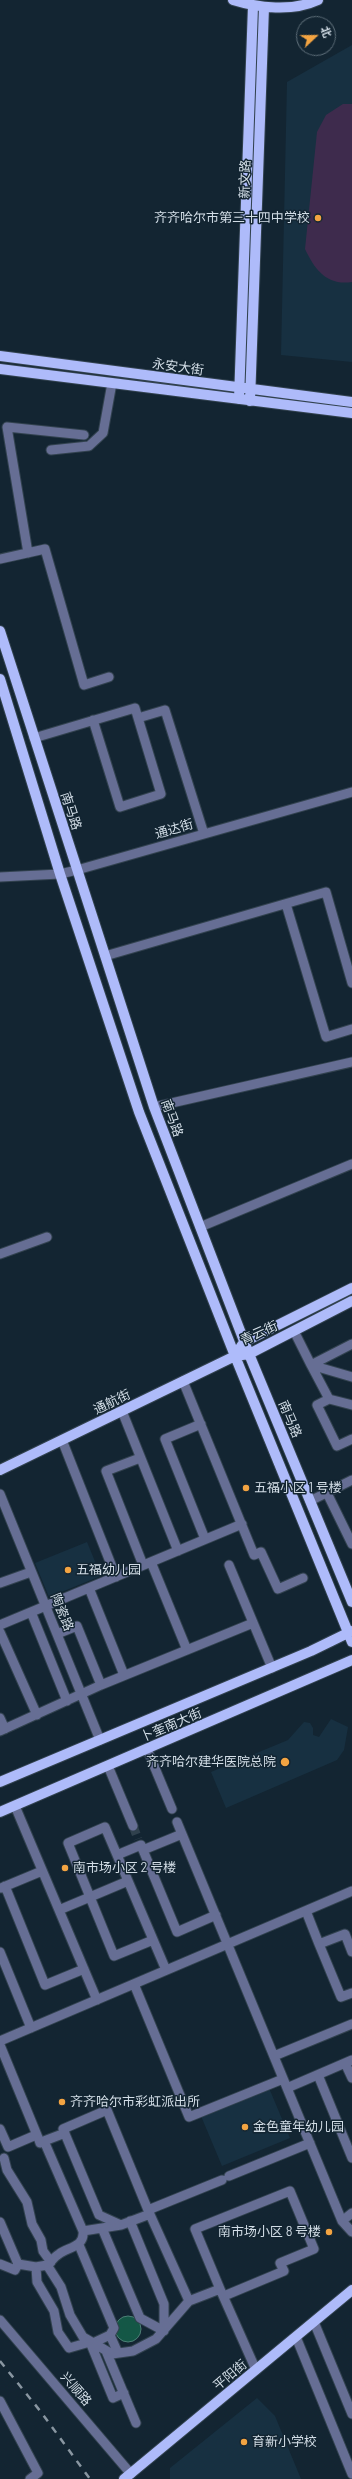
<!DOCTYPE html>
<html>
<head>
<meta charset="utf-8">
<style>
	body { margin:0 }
	#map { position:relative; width:352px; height:2479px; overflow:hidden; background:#132532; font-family:Barlow,"Noto Sans SC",sans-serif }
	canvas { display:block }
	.north { position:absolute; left:296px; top:16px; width:40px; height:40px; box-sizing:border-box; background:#132532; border:1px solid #5f6f7a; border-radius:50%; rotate:68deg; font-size:11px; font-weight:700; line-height:16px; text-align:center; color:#d2dde6 }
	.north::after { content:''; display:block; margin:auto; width:14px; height:18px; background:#f3a442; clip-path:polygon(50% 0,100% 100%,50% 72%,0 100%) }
</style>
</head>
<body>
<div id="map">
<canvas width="352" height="2479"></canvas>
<div class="north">北</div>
</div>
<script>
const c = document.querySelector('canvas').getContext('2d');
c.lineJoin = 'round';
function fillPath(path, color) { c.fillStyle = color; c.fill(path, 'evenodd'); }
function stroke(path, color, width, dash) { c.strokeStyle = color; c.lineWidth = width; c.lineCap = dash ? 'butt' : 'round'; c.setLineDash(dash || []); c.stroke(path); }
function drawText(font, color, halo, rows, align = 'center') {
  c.font = font + ' Barlow,"Noto Sans SC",sans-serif'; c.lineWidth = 3; c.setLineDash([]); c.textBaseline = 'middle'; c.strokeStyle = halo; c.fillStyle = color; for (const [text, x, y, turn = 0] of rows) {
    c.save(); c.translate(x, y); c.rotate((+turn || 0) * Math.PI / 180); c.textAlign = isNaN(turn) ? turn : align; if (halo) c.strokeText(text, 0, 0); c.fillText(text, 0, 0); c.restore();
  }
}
fillPath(new Path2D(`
	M352 45V362L281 355 287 82Z
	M87 1542 101 1576 49 1597 35 1563Z
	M331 1719 348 1727 344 1750 337 1760 226 1808 211 1772 288 1740 304 1722 310 1723 313 1728V1735L319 1737Z
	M269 2088 290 2138 222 2166 201 2116Z
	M257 2398 275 2416 301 2479H170V2468Z`), '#173041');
fillPath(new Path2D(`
	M343 104H352V282C327 286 315 270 305 249L317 132 326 115Z`), '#3e2b4d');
const water = new Path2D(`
	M115 2329a13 13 0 1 1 26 0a13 13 0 1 1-26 0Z`);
fillPath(water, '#145746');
stroke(water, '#4d7f76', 1);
stroke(new Path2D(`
	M133 1826 138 1839`), '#30414d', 9, [9, 4.5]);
const minor = new Path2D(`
	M51 450 89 446 103 433 112 383
	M28 553 7 427 84 435
	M0 559 45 549 84 685 109 677
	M138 718 165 710 204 834
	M34 738 135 708 161 794 120 807 93 720
	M0 877 60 874 77 870 352 792
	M286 904 326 1037 352 1029
	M105 956 326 892 352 983
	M154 1107 352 1062
	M200 1227 352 1164
	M0 1254 47 1237
	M294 1331 311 1365 352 1344
	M183 1381 254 1555 261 1552 278 1589 303 1578
	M329 1399 311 1365 352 1377
	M352 1405 329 1399 317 1405 337 1446 352 1439
	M122 1411 178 1551
	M201 1424 165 1439 205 1539
	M62 1440 116 1577
	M140 1458 106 1471 143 1565
	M327 1493 352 1544
	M0 1494 100 1740
	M310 1501 352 1480
	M151 1562 187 1650
	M229 1565 272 1668
	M0 1583 31 1572
	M89 1588 124 1675
	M31 1612 67 1701
	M0 1625 242 1524
	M0 1632 37 1715
	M101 1685 253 1623
	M0 1718 5 1729
	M0 1731 101 1685 77 1626 57 1634
	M147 1749 172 1809
	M108 1766 133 1826
	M15 1806 97 2000
	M177 1822 342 2221 352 2232
	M182 1834 143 1850 177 1932 216 1915
	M143 1850 141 1845 117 1855 166 1970
	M128 1881 90 1897 114 1956 153 1940
	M5 1886 45 1985 84 1969
	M1 1888 42 1871
	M59 1910 90 1897 68 1843 105 1827 117 1855
	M306 1911 319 1944
	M0 1952 31 2028
	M352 1952 345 1934 319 1944 341 1997 352 1993
	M134 1984 189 2117 283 2079
	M0 2041 352 1891
	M0 2045 39 2140 40 2143 44 2141 83 2231C85 2247 68 2247 59 2254 54 2257 51 2262 47 2265L61 2287 70 2315 83 2337 112 2354 133 2351 156 2339 189 2301 220 2289 256 2370
	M274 2056 352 2024
	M345 2063 352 2078
	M318 2075 352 2158
	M287 2088 352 2060
	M0 2129 8 2147 36 2135
	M44 2141 65 2133
	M4 2158 7 2170 27 2202 32 2224 41 2240 43 2251 51 2262
	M229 2176 310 2143
	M148 2210 189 2301
	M150 2214 121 2225 99 2215 63 2129 107 2110 148 2210 222 2180
	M342 2221 352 2213
	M0 2222 18 2264 36 2267
	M102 2228 140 2318 164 2331V2304L130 2221
	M83 2231 121 2225
	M79 2245 114 2328 110 2335
	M0 2264 15 2270 18 2264
	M47 2265 36 2267 37 2282 54 2311 58 2332 69 2348 90 2342 113 2398 124 2393
	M220 2289 195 2229 290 2191 314 2249 280 2263 284 2271 224 2296
	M0 2320 131 2474
	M314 2322 352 2414
	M296 2337 352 2474
	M93 2343 110 2335 118 2353
	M106 2351 136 2423
	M0 2401 38 2473 30 2479`);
const major = new Path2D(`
	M233 0C259 8 292 12 318 0
	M0 356 352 402
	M0 369 352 413
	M239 399 253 6
	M250 401 264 7
	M0 631 154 1107 249 1354 352 1602
	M0 679 60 874 139 1112 235 1356 352 1642
	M240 1348 244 1342 352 1288
	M0 1470 235 1356 249 1354 352 1301
	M0 1782 311 1651 352 1631
	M0 1812 352 1660
	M124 2479 352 2290`);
stroke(minor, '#32424f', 11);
stroke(major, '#32424f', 12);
stroke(minor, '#666e94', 9);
stroke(major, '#aebbfa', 10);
stroke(new Path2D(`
	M0 2361 41 2412 90 2479`), '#8996a1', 2.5, [7, 7]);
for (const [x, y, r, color] of [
	[318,218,4,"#f3a442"],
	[246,1488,4,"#f3a442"],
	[68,1570,4,"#f3a442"],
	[285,1762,5,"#f3a442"],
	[65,1868,4,"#f3a442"],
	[62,2102,4,"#f3a442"],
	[245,2127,4,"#f3a442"],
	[329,2232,4,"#f3a442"],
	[244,2442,4,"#f3a442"]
]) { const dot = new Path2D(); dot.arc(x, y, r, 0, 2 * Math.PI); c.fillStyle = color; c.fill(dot); stroke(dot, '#132532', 1.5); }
drawText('13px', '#d2dde6', '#132532', [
	["新文路",245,179,-88],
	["永安大街",178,367,8],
	["南马路",71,811,72],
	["通达街",174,829,-16],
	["南马路",172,1118,70],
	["青云街",259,1333,-24],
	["通航街",112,1402,-26],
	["南马路",290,1419,67],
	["陶瓷路",62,1612,68],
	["卜奎南大街",171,1725,-23],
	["平阳街",230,2375,-40],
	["兴顺路",76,2389,49]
]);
drawText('13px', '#d2dde6', '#132532', [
	["齐齐哈尔市第三十四中学校",310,218,"right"],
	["五福小区 1 号楼",254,1488],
	["五福幼儿园",76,1570],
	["齐齐哈尔建华医院总院",276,1762,"right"],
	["南市场小区 2 号楼",73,1868],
	["齐齐哈尔市彩虹派出所",70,2102],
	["金色童年幼儿园",253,2127],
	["南市场小区 8 号楼",321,2232,"right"],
	["育新小学校",252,2442]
], 'left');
</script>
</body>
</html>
